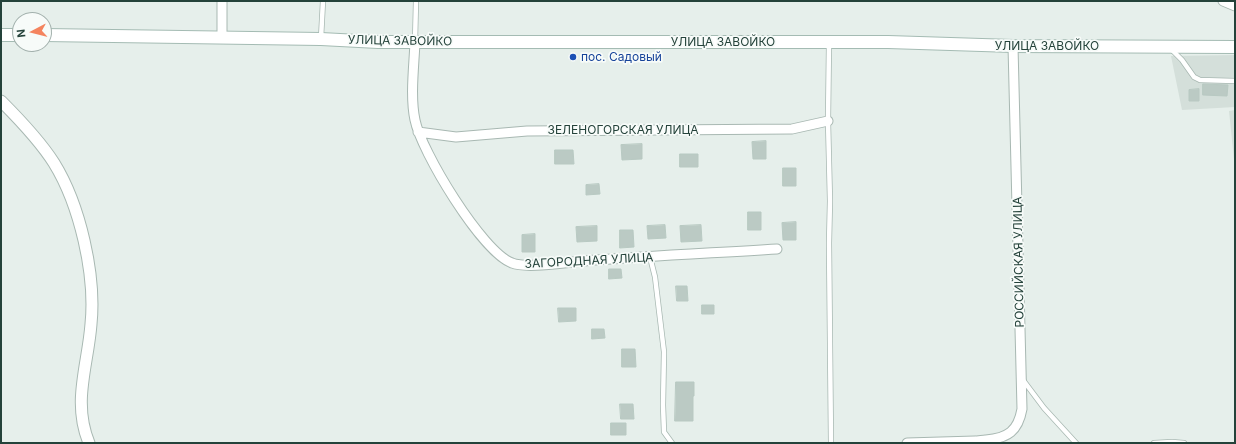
<!DOCTYPE html>
<html>
<head>
<meta charset="utf-8">
<style>
	body { margin:0 }
	#map { position:relative; width:1236px; height:444px; overflow:hidden; background:#e6efeb; font-family:Inter,sans-serif }
	canvas { display:block }
	.frame { position:absolute; inset:0; border:2px solid #24423a; pointer-events:none }
	.north { position:absolute; left:12px; top:12px; width:40px; height:40px; box-sizing:border-box; background:#f7fbf9; border:1px solid #a3b1ad; border-radius:50%; rotate:263deg; font-size:11px; font-weight:700; line-height:16px; text-align:center; color:#24423a }
	.north::after { content:''; display:block; margin:auto; width:14px; height:18px; background:#f4845f; clip-path:polygon(50% 0,100% 100%,50% 72%,0 100%) }
</style>
</head>
<body>
<div id="map">
<canvas width="1236" height="444"></canvas>
<div class="frame"></div>
<div class="north">N</div>
</div>
<script>
const c = document.querySelector('canvas').getContext('2d');
c.lineJoin = 'round';
function fillPath(path, color) { c.fillStyle = color; c.fill(path, 'evenodd'); }
function stroke(path, color, width, dash) { c.strokeStyle = color; c.lineWidth = width; c.lineCap = dash ? 'butt' : 'round'; c.setLineDash(dash || []); c.stroke(path); }
function drawText(font, color, halo, rows, align = 'center') {
  c.font = font + ' Inter,sans-serif'; c.lineWidth = 3.5; c.setLineDash([]); c.textBaseline = 'middle'; c.strokeStyle = halo; c.fillStyle = color; for (const [text, x, y, turn = 0] of rows) {
    c.save(); c.translate(x, y); c.rotate((+turn || 0) * Math.PI / 180); c.textAlign = isNaN(turn) ? turn : align; if (halo) c.strokeText(text, 0, 0); c.fillText(text, 0, 0); c.restore();
  }
}
fillPath(new Path2D(`
	M1235 55V107L1182 110 1171 56Z
	M1235 110V169L1229 111Z`), '#d4dfda');
const building = new Path2D(`
	M1203 84 1228 85 1227 96 1203 95Z
	M1199 89V101H1189V90Z
	M766 141V159H753L752 142Z
	M642 144V159L622 160 621 145Z
	M555 150H573L574 164H555Z
	M680 154H698V167H680Z
	M783 168H796V186H783Z
	M599 184 600 194 586 195V185Z
	M748 212H761V230H748Z
	M796 222V240H783L782 223Z
	M665 225 666 238 648 239 647 226Z
	M701 225 702 241 681 242 680 226Z
	M597 226V241L577 242 576 227Z
	M620 230H633L634 247 620 248Z
	M535 234V252H522V235Z
	M609 269H621L622 278 609 279Z
	M676 286H687L688 301H677Z
	M702 305H714V314H702Z
	M558 308H576V321L559 322Z
	M592 329H604L605 338 592 339Z
	M622 349H635L636 367H622Z
	M676 382H694V396H693V421H675Z
	M620 404H633L634 419H621Z
	M611 423H626V435H611Z`);
fillPath(building, '#bbcac4');
stroke(building, '#b8c9c2', 1);
const service = new Path2D(`
	M321 38 323 1
	M415 42 416 1
	M829 43 828 121 830 201 829 243 831 443
	M1171 49 1182 60 1194 77 1200 80 1235 81
	M650 257 655 277 664 352 663 405 664 432 672 443
	M1023 380 1044 408 1076 443
	M1154 443 1172 442 1184 443`);
const minor = new Path2D(`
	M222 1V38
	M1223 1 1235 6
	M415 42C414 66 410 97 415 120 421 151 482 252 512 263 527 269 566 262 584 261 648 256 713 253 777 249
	M418 132 456 137 527 131 792 129 828 121
	M907 443 975 441
	M970 443C975 440 981 441 986 440 1008 438 1018 431 1022 409L1013 46`);
const tertiary = new Path2D(`
	M1 101C20 120 40 141 54 163 80 205 96 275 91 324 88 365 72 402 89 443`);
const secondary = new Path2D(`
	M1 35H20
	M44 35 321 39 378 42H888L1013 46 1235 47`);
stroke(service, '#a8b8b2', 6);
stroke(minor, '#a8b8b2', 11);
stroke(tertiary, '#a8b8b2', 13);
stroke(secondary, '#a4bbb3', 14);
stroke(service, '#fff', 4.5);
stroke(minor, '#fff', 9);
stroke(tertiary, '#fff', 11);
stroke(secondary, '#fff', 12);
for (const [x, y, r, color] of [
	[573,57,4,"#1a4fb4"]
]) { const dot = new Path2D(); dot.arc(x, y, r, 0, 2 * Math.PI); c.fillStyle = color; c.fill(dot); stroke(dot, '#f7fbf9', 1.5); }
drawText('12px', '#24423a', '#f7fbf9', [
	["УЛИЦА ЗАВОЙКО",400,41,1],
	["УЛИЦА ЗАВОЙКО",723,42],
	["УЛИЦА ЗАВОЙКО",1047,46],
	["ЗЕЛЕНОГОРСКАЯ УЛИЦА",623,130],
	["ЗАГОРОДНАЯ УЛИЦА",589,261,-3],
	["РОССИЙСКАЯ УЛИЦА",1019,262,-91]
]);
drawText('12px', '#164399', '#f7fbf9', [
	["пос. Садовый",581,57]
], 'left');
</script>
</body>
</html>
